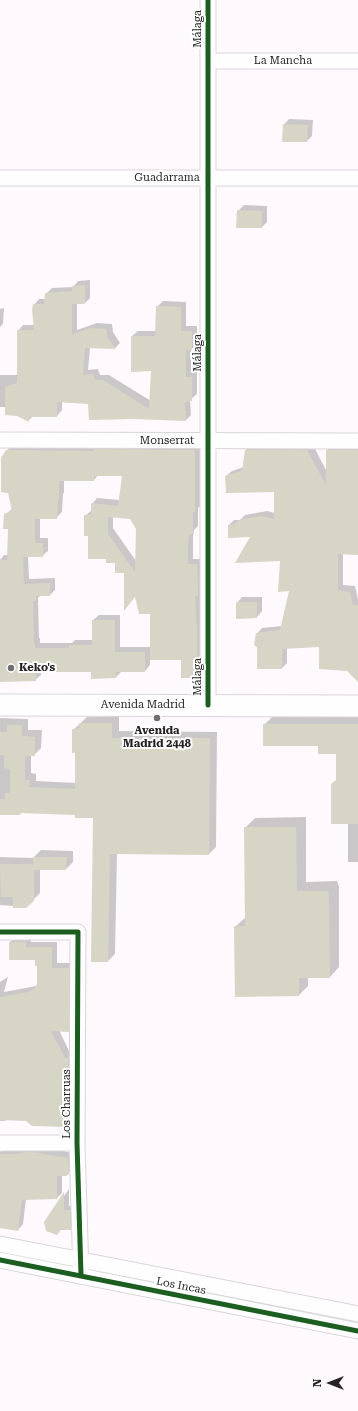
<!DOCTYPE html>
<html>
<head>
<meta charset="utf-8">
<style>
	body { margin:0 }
	#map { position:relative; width:358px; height:1411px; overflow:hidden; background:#fdf9fc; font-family:"Roboto Serif",serif }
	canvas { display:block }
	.north { position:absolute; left:310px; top:1363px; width:40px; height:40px; -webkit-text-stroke:3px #fff; paint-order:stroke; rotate:270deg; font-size:11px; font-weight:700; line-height:16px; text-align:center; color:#262325 }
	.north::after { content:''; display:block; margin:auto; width:14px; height:18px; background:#262325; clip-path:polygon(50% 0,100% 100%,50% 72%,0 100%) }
</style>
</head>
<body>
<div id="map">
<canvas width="358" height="1411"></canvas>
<div class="north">N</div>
</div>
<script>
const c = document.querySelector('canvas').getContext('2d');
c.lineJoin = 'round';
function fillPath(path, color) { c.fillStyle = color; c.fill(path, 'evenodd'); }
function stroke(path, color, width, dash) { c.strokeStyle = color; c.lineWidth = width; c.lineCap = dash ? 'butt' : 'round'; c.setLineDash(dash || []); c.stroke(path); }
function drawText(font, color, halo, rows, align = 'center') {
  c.font = font + ' "Roboto Serif",serif'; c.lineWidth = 4; c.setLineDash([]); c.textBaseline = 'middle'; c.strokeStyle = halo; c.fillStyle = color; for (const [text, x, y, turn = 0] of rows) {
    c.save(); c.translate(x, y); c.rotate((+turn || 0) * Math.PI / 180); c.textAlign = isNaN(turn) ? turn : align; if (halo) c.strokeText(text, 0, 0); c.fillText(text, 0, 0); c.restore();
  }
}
fillPath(new Path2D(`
	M289 119 313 120 312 136 307 141 284 125Z
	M244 205 267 206V222L262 227 238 211Z
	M90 280V298L85 303H77V330L97 323 112 324 113 332 120 343 115 348H90L88 370 98 369 100 375H109L151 401 152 370 132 336 138 331H156L157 307 163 301 186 302V326H197V344L191 349V372H197V394L190 400 191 415 186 420 89 403 62 402V410L57 416H33L28 421 6 407H0V375H18V331L23 325H34V305L39 299H46V294L52 288 73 287 78 281Z
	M4 308 3 324 0 327V309Z
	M12 445H200V506L198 508V526L194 530 193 537V559H202L203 590 200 593 202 625V667L196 673 182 660H150V665L145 671 121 672 116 677 92 671H41V675L35 680 0 681V560L4 555H8L9 528 5 515 13 508 7 450ZM98 475H123L120 500 97 498 92 504V510L85 516 89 535 107 558 116 562 125 572 136 596 151 613V647H120V615H99L93 620V640H75L72 643H40V638H39L38 598 41 595H50L55 590V578L29 579 28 556H42L48 551V538H40V518H56L62 512 63 494 64 493V480H94ZM113 517 131 518 137 529 136 561 113 528Z
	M252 445H313L327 472V450L332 445H358V554L343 553V585L355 586 358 599V675L320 646 287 648V663L282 668 257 634 262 628 282 626 290 590 281 560 252 536 229 525 234 520H240L245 515 267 511 275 513V491L226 476 232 471 244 467 246 450Z
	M242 597H262V611L257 617H237V603Z
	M274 715H358V862H348V823L337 779V753L264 725Z
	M119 716V731L217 732 216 847 209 854 117 853 115 954 108 961H92L94 817 76 814 23 812 20 814H0V718L28 719V730H42L41 748 34 755H31V773L36 774V781L76 783V752L73 730 87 717Z
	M306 817V882L337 881 339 887V967L330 977H308V986L299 995 235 927 246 917 245 828 255 818Z
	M41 850 73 851V862L66 869H40V893L26 907 0 905V857L33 858Z
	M16 936H31V942H57V963H74V1025L68 1031 59 1030 70 1053 73 1120 68 1126 26 1120 7 1119 5 1121H0V982L8 977 4 992 36 986 38 984V965L36 959 10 942Z
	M39 1147 74 1153V1167L66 1175H62V1193L57 1198 26 1199 23 1224 18 1230 0 1227V1152L4 1149Z
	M69 1189V1206L75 1205 76 1224 70 1229H62L45 1222Z`), '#0003');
fillPath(new Path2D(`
	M283 124 308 125 307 142H282Z
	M237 210 262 211V228H236Z
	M85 285V304H72V334L91 328 106 329 108 338 116 349 85 348 83 375 93 374 95 380H103L149 409 151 371 131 372V336H155L156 306 181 307V331H192V350H186V377H192V401L185 402 186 421 133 419 89 420 88 404 57 402V417H29V422L17 416 5 415V387L17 383V330H34L32 310 33 304H44L45 293 72 291V286Z
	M94 449 195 450V512H193V532L189 536 188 544V564H197L198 596H195L197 631V674L192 678H181V660H150V614H139L135 597 124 611V573H115V563H106V559H88V536H84V515H91V503L118 506 122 476H94V481H59V499H58L57 519H35V543H43V557H23L24 584 50 583V596H36V601H33L34 643H35V648H69V645H92V620H115V652H145V672H116V678L91 679V672H36V681L0 682V560H7L8 529H3L4 514 12 511 8 493 1 492V458L6 450 94 451ZM108 517 130 519 136 529 135 572 108 534Z
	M245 450H307L326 485V450H358V555L338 554V590L350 592 353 605H358V682L347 671 319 669V647L282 649V669H257V647L254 645 256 633 280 630 289 591 278 592 280 561 235 563 250 537 228 538V525H233L239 520 261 516 274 519V492L226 493 225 476 242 471Z
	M236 602H257V618L236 619Z
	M79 723H112V738H210L209 855 110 854 108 962H91L93 818H75V815L20 813V815H0V799H5V793H10V769L4 768V755H0V732H7V725H22V736L35 737V756H25V780H30L29 787 75 789V753H72V729H79Z
	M263 724H358V824H331V784L336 780V754H318V746H263Z
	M244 827H296L297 891H328L329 897 330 978H299V996L235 997 234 926H245Z
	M33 857H67L66 870H34V901L26 908H13V897H1L0 864H33Z
	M9 942H26V947H52V968H69V1032L51 1031 65 1058H68V1127L32 1126 26 1121 0 1120V997L29 992 37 986V966H35V960H9Z
	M23 1152H33L68 1158 69 1174 66 1176H57V1199L22 1200 18 1231 0 1228V1154H18Z
	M64 1192V1210H70L71 1230H61L57 1235 46 1231 44 1222Z`), '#d6d5c6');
const minor = new Path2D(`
	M208 0V705
	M208 61H358
	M0 178H358
	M0 440 358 441
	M0 932H78L77 1143 81 1275
	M0 1143H77
	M0 1244 358 1314
	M0 1260 358 1331`);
const secondary = new Path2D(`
	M0 705 358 706`);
stroke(minor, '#d9d6d9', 17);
stroke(secondary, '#d9d6d9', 23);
stroke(minor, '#fffeff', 15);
stroke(secondary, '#fffeff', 21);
stroke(new Path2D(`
	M208 0V705
	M0 932H78L77 1143 81 1275
	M0 1260 358 1331`), '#1b5e20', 5);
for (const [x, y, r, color] of [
	[11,668,4,"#716e70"],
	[157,718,4,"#716e70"]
]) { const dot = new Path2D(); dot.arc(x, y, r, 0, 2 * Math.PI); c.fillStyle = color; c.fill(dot); stroke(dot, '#fff', 1.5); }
drawText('11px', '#262325', '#fff', [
	["Málaga",198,29,-90],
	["La Mancha",283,61],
	["Guadarrama",167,178],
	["Málaga",198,353,-90],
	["Monserrat",167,441],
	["Málaga",198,677,-90],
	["Avenida Madrid",143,705],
	["Los Charruas",67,1104,-90],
	["Los Incas",181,1286,11]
]);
drawText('bold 11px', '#262325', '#fff', [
	["Keko's",19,668],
	["Avenida",157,731,"center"],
	["Madrid 2448",157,744,"center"]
], 'left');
</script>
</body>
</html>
